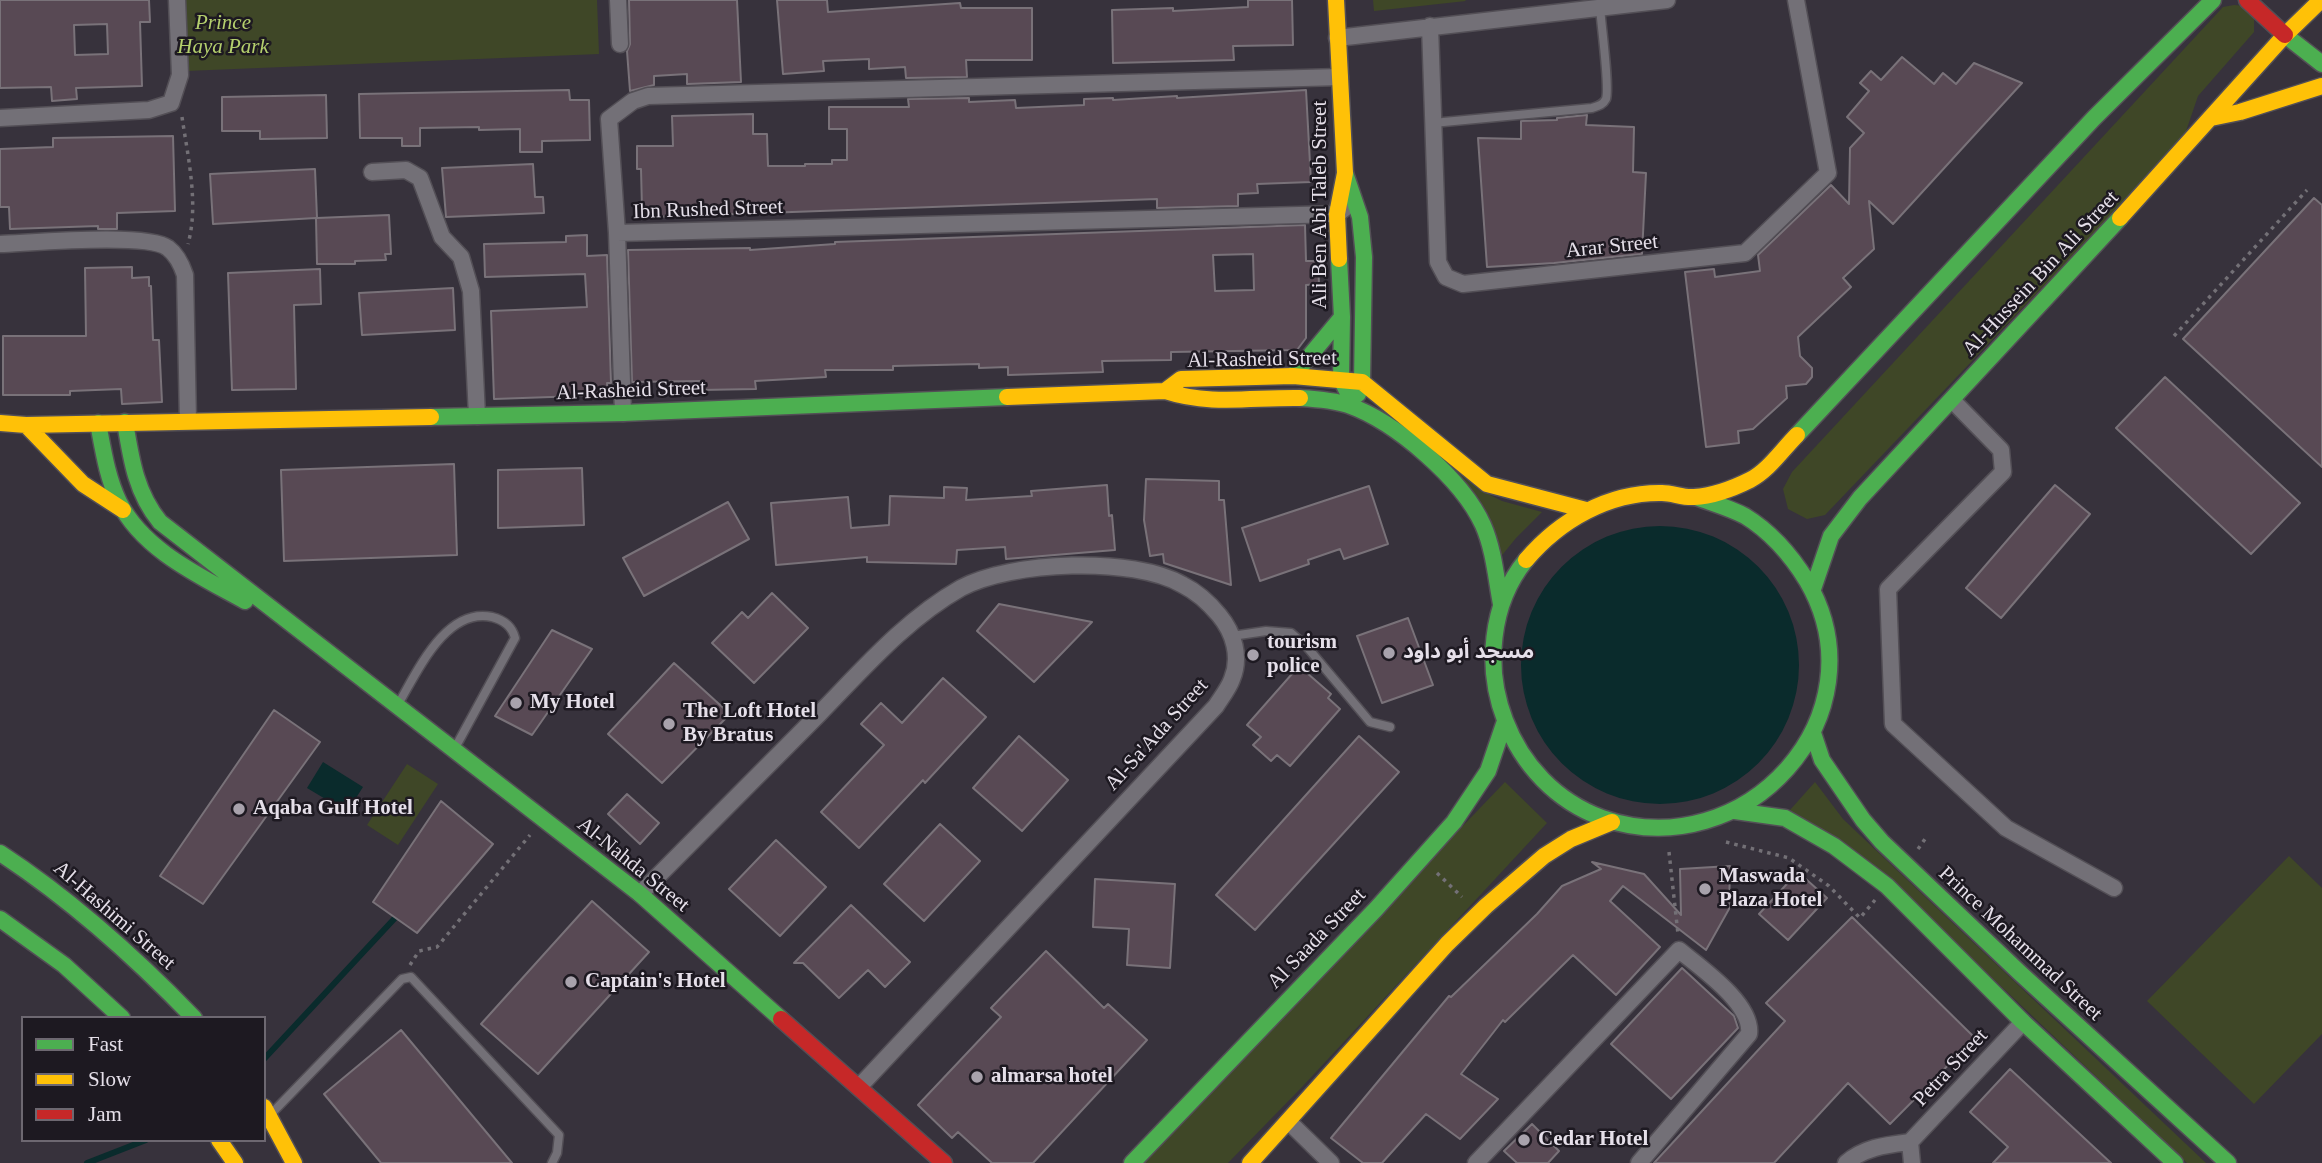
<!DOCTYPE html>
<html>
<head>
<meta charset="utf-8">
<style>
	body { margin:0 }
	#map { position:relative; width:2322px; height:1163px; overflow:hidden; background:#37323c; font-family:"Times New Roman",serif }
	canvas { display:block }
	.legend { position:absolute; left:21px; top:1016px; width:245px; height:126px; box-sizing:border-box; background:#1d1921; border:2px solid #6d6871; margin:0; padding:9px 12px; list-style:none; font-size:21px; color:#e5dfe9 }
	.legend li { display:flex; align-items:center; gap:14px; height:35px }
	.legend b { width:35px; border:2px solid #6d6871 }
</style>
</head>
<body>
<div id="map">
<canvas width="2322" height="1163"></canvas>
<ul class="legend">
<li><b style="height:9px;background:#4caf50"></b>Fast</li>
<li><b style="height:9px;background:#ffc107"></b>Slow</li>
<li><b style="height:9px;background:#c62828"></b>Jam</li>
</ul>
</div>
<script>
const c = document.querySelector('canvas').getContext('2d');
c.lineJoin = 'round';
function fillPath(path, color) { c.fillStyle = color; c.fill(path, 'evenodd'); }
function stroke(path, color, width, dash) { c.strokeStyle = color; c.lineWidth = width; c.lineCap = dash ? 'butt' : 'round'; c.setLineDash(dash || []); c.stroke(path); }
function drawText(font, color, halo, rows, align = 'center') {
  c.font = font + ' "Times New Roman","Noto Sans Arabic",serif'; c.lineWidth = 5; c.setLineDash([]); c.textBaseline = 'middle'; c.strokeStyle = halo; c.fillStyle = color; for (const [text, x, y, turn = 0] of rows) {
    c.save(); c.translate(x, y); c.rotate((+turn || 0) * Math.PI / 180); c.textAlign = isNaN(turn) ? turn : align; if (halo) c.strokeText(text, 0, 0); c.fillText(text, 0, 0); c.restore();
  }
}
fillPath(new Path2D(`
	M183 0H597L599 54 186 71Z
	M1373 0H1465L1466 1 1374 11Z
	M2234 5 2246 6 2254 13V32L2198 96 2183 140 1825 515 1807 519 1788 509 1783 489 1792 472 2223 7Z
	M1377 405 1478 489 1502 501 1542 512 1516 538 1499 559 1489 527Z
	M407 764 438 784 398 845 367 825Z
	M1505 782 1547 823 1302 1087 1228 1163H1139Z
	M1815 782 1843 819 2206 1163H2187L1906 896 1790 810Z
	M2289 856 2322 888V1034L2254 1104 2147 1001Z`), '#3f4727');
fillPath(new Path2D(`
	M1521 665a139 139 0 1 1 278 0a139 139 0 1 1-278 0Z
	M323 762 363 787 347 812 307 788Z`), '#0a2b2c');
stroke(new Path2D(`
	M264 1059 395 918
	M87 1163 146 1140`), '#0a2b2c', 6);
const building = new Path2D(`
	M0 0H149L150 22H140L142 86 76 88 77 99 52 101 51 87 0 88ZM107 24 108 54 75 55 74 25Z
	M629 0H737L741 82 687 84V74L654 76V85L630 91 627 51 630 44Z
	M777 0H827L828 12 960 3 961 8H1032V60H966L967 77 906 78 905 67 869 69V59L823 61 824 71 783 74Z
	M1248 0H1292L1293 45 1233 46 1234 60 1113 63 1112 10 1173 8V11L1248 7Z
	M1902 57 1934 84 1943 73 1956 84 1974 63 2022 83 1893 224 1869 201 1874 249 1843 278 1851 287 1798 337 1800 356 1812 368V377L1806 384 1786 386 1787 398 1753 429 1738 431 1739 443 1706 447 1685 272 1714 269 1715 277 1760 271 1758 255 1831 185 1849 204 1850 148 1864 133 1847 117 1869 91 1860 83 1871 71 1881 80Z
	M569 90 570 100H589L590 140 542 141V152H520V129L479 130V127L420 128V146H402V138H360L359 94Z
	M1306 90 1311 182 1257 184 1258 193 1238 194V206L1157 208V199L652 217 642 209 641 169H637V146H673L672 116 753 114V134H767L768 166H805V164H832V160H847V129H829V107H909L908 99 969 98V102L1015 100 1016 108 1084 105V99L1113 98V100L1177 96V98Z
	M326 95 327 138 260 139V131H222V97Z
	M1587 115 1586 125 1634 127 1633 172 1646 173 1642 254 1554 263 1487 267 1478 138 1521 139V121L1557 120V118Z
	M173 136 175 211 117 213V229H98V226L10 229 9 207H0V149L53 147V138Z
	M533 164 535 197H543L544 213 446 217 442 168Z
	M315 169 317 218 389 215 391 254H385L386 260 355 261V264H317L316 218 213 224 210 174Z
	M2314 198 2322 205V467L2183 339Z
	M1305 225 1306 261H1318L1319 284 1306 285V338L1297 350 1171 352V360L1102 361 1103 372 1008 375V367L979 368V364L893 366V370H825L826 377 755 381 756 389 700 390V381L632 382 628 250 750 248V250L835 244V242ZM1253 254 1254 290 1215 291 1213 255Z
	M587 235V256L607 255 611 383H607L608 395 494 399 491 311 587 307 585 274 485 277 484 244 566 242V236Z
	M132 267V278L149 277V286H151L153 340H159L162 402 122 404 121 389 70 391V395H3V336H86L85 268Z
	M320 269 321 304 294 305 296 389 232 390 228 273Z
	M453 288 455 330 362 335 359 293Z
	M2165 377 2300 503 2251 554 2116 428Z
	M454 464 457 555 284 561 281 470Z
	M582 468 584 525 498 528V470Z
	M1146 479 1219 481V500H1224L1231 585 1164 563 1163 554 1150 556 1144 520Z
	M1107 485 1109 516 1112 515 1115 550 1006 559 1005 547 957 550 956 564 867 562V557L776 565 771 503 848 497 851 528 889 525 890 496 944 498V487L967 488 966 500 1032 496 1031 491Z
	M2055 485 2090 514 2001 618 1966 588Z
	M1369 486 1388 544 1344 559 1340 549 1308 560 1309 564 1260 581 1242 528Z
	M728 502 749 539 644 596 623 558Z
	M772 593 808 628 754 683 712 643 742 612 748 618Z
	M999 604 1092 622 1034 682 977 631Z
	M1408 618 1433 685 1382 703 1357 636Z
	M552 630 592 649 532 735 495 716Z
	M674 663 730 714 662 783 608 734Z
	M1299 666 1331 694 1328 698 1340 709 1290 766 1277 755 1271 761 1253 745 1261 737 1247 725Z
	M943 678 986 717 925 783 923 780 859 848 821 812 884 745 861 724 881 703 902 723Z
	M274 710 320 742 203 904 160 876Z
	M1019 736 1068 780 1022 831 973 788Z
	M1359 736 1399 772 1255 930 1216 895Z
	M627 794 659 823 640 844 608 814Z
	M441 801 493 844 417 933 373 902Z
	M940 824 980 861 924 921 884 884Z
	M776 840 826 887 780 936 729 889Z
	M1592 862 1644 874 1681 915 1680 869 1730 866 1729 909 1706 950 1623 886 1610 901 1660 947 1616 995 1573 955 1505 1022 1503 1020 1461 1074 1498 1099 1460 1139 1426 1114 1382 1163H1363L1331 1138 1449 996 1451 997 1537 914 1562 886 1601 869Z
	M1798 872 1827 898 1788 940 1759 914Z
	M1095 879 1175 884 1170 968 1127 965 1129 929 1093 927Z
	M592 901 649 952 538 1074 481 1024Z
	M851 905 910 962 885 987 868 970 839 998 803 963H794Z
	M1852 917 1975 1038 1890 1124 1848 1083 1774 1163H1654L1785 1021 1766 1003Z
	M1046 951 1104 1008 1108 1004 1147 1040 1033 1163H992L958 1132 952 1138 918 1105 1001 1017 991 1008Z
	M1682 968 1734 1016 1738 1028 1671 1099 1611 1044Z
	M401 1030 512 1163H381L324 1094Z
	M2010 1069 2111 1163H1993L2008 1147 1970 1112Z
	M1532 1124 1559 1151 1548 1163H1517L1504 1151Z`);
fillPath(building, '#584954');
stroke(building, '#797279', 2);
const lane = new Path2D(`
	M1433 123 1592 108C1598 106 1603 105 1606 99 1610 87 1601 24 1600 7
	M1232 636 1266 631 1291 633 1307 647 1370 722 1390 727
	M397 706C417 673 445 607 492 617 504 620 512 626 515 638L455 748
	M272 1113 402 979 411 977 559 1135 557 1153 552 1163`);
const street = new Path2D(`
	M618 0 620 44
	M1430 26 1438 262 1446 277 1463 284 1745 253 1828 173 1796 0
	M1337 38 1667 0
	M1340 77 648 96 633 101 609 119 617 233 1337 214 1345 208
	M0 118 149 110 171 103 180 75 177 0
	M372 172 406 170 420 178 442 237 461 257 471 291 477 416
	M617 233 623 413
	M0 244C30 243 148 232 168 248 176 254 182 266 185 275L188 421
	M1953 401 2001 450 2003 472 1888 589 1893 724 2006 828 2114 888
	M640 894C700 834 759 774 819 714 863 669 906 619 961 588 1011 561 1133 556 1183 585 1197 592 1209 603 1219 615 1234 633 1241 657 1232 679 1229 688 1221 698 1216 706L859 1087
	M1289 1122 1331 1163
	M1476 1163 1679 950C1701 968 1753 1004 1749 1034L1639 1163
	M1846 1163C1865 1147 1886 1145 1910 1142
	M1912 1163 1910 1142 2023 1022`);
const fast = new Path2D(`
	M2285 35 2322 64
	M1345 173 1360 217 1364 257 1362 382 1358 394
	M1339 259 1342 317 1341 379 1348 393
	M1293 376 1342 317
	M1300 398C1316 399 1333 400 1348 405 1396 422 1462 479 1483 525 1494 550 1496 578 1501 604
	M431 417 623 413 1007 397
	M125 422C131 459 136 493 160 522L640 894 781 1019
	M98 423C103 449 107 477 119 502 143 550 200 576 245 601
	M1797 435 2094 118 2213 0
	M1526 560C1490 604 1485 668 1505 720 1522 765 1556 801 1602 818 1745 868 1885 715 1807 581 1791 555 1771 532 1745 516 1730 508 1712 503 1696 497
	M1813 589 1831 536 1860 498 2120 218
	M1813 733 1822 760 1863 820 1882 842 2020 973 2228 1163
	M1735 811 1785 818 1834 846 1887 886 2023 1022 2175 1163
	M0 853C72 900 134 956 194 1018
	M0 919 64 965 122 1018
	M1132 1163 1376 909 1454 822 1488 771 1504 724`);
const slow = new Path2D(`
	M1336 0 1345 173 1337 214 1339 259
	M2211 118 2240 112 2322 86
	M2120 218 2285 35 2321 0
	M1165 391 1181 379 1293 376 1362 382 1487 484 1586 510
	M1007 397 1165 391C1210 406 1254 397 1300 398
	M0 423 26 425 431 417
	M26 425 83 484 123 510
	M1526 560C1560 520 1609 492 1662 493 1673 493 1683 498 1694 497 1712 496 1734 488 1750 480 1769 470 1782 450 1797 435
	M264 1107 294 1163
	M219 1140 235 1163
	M1250 1163 1447 944 1486 906 1544 856 1571 839 1612 822`);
const jam = new Path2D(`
	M2247 0 2285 35
	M781 1019 944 1163`);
stroke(lane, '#534f56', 11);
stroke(street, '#534f56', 19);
stroke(fast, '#534f56', 19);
stroke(slow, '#534f56', 19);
stroke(jam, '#534f56', 19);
stroke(new Path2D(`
	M182 117C188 158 199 204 188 244
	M2174 336 2307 190
	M1726 842 1789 858 1829 886 1860 918 1875 900
	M1918 849 1925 839
	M1669 852 1678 934
	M1437 873 1462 897
	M410 965 419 951 437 947 530 835`), '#737076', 3.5, [3.5, 5]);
stroke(lane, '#737077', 8);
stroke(street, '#737077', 16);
stroke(fast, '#4caf50', 16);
stroke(slow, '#ffc107', 16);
stroke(jam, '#c62828', 16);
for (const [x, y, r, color] of [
	[1389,653,7,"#a8a2ac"],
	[1253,655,7,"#a8a2ac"],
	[516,703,7,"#a8a2ac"],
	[669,724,7,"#a8a2ac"],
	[239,809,7,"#a8a2ac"],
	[1705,889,7,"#a8a2ac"],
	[571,982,7,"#a8a2ac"],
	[977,1077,7,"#a8a2ac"],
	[1524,1140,7,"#a8a2ac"]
]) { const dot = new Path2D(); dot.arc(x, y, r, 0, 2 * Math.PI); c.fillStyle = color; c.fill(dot); stroke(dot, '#1d1921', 2.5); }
drawText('italic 21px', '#b4cf6d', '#1d1921', [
	["Prince",223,23],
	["Haya Park",223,47]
]);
drawText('21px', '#e5dfe9', '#1d1921', [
	["Ali Ben Abi Taleb Street",1320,205,-90],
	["Ibn Rushed Street",708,210,-2],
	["Arar Street",1612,247,-6],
	["Al-Hussein Bin Ali Street",2041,274,-47],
	["Al-Rasheid Street",1262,360,-1],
	["Al-Rasheid Street",631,391,-2],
	["Al-Sa'Ada Street",1157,735,-48],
	["Al-Nahda Street",633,865,39],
	["Al-Hashimi Street",114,916,41],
	["Al Saada Street",1317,939,-46],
	["Prince Mohammad Street",2020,944,43],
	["Petra Street",1951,1068,-47]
]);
drawText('bold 21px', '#e5dfe9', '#1d1921', [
	["tourism",1267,643],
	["police",1267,667],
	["مسجد أبو داود",1403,653],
	["My Hotel",530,703],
	["The Loft Hotel",683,712],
	["By Bratus",683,736],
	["Aqaba Gulf Hotel",253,809],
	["Maswada",1719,877],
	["Plaza Hotel",1719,901],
	["Captain's Hotel",585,982],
	["almarsa hotel",991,1077],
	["Cedar Hotel",1538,1140]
], 'left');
</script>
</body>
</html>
